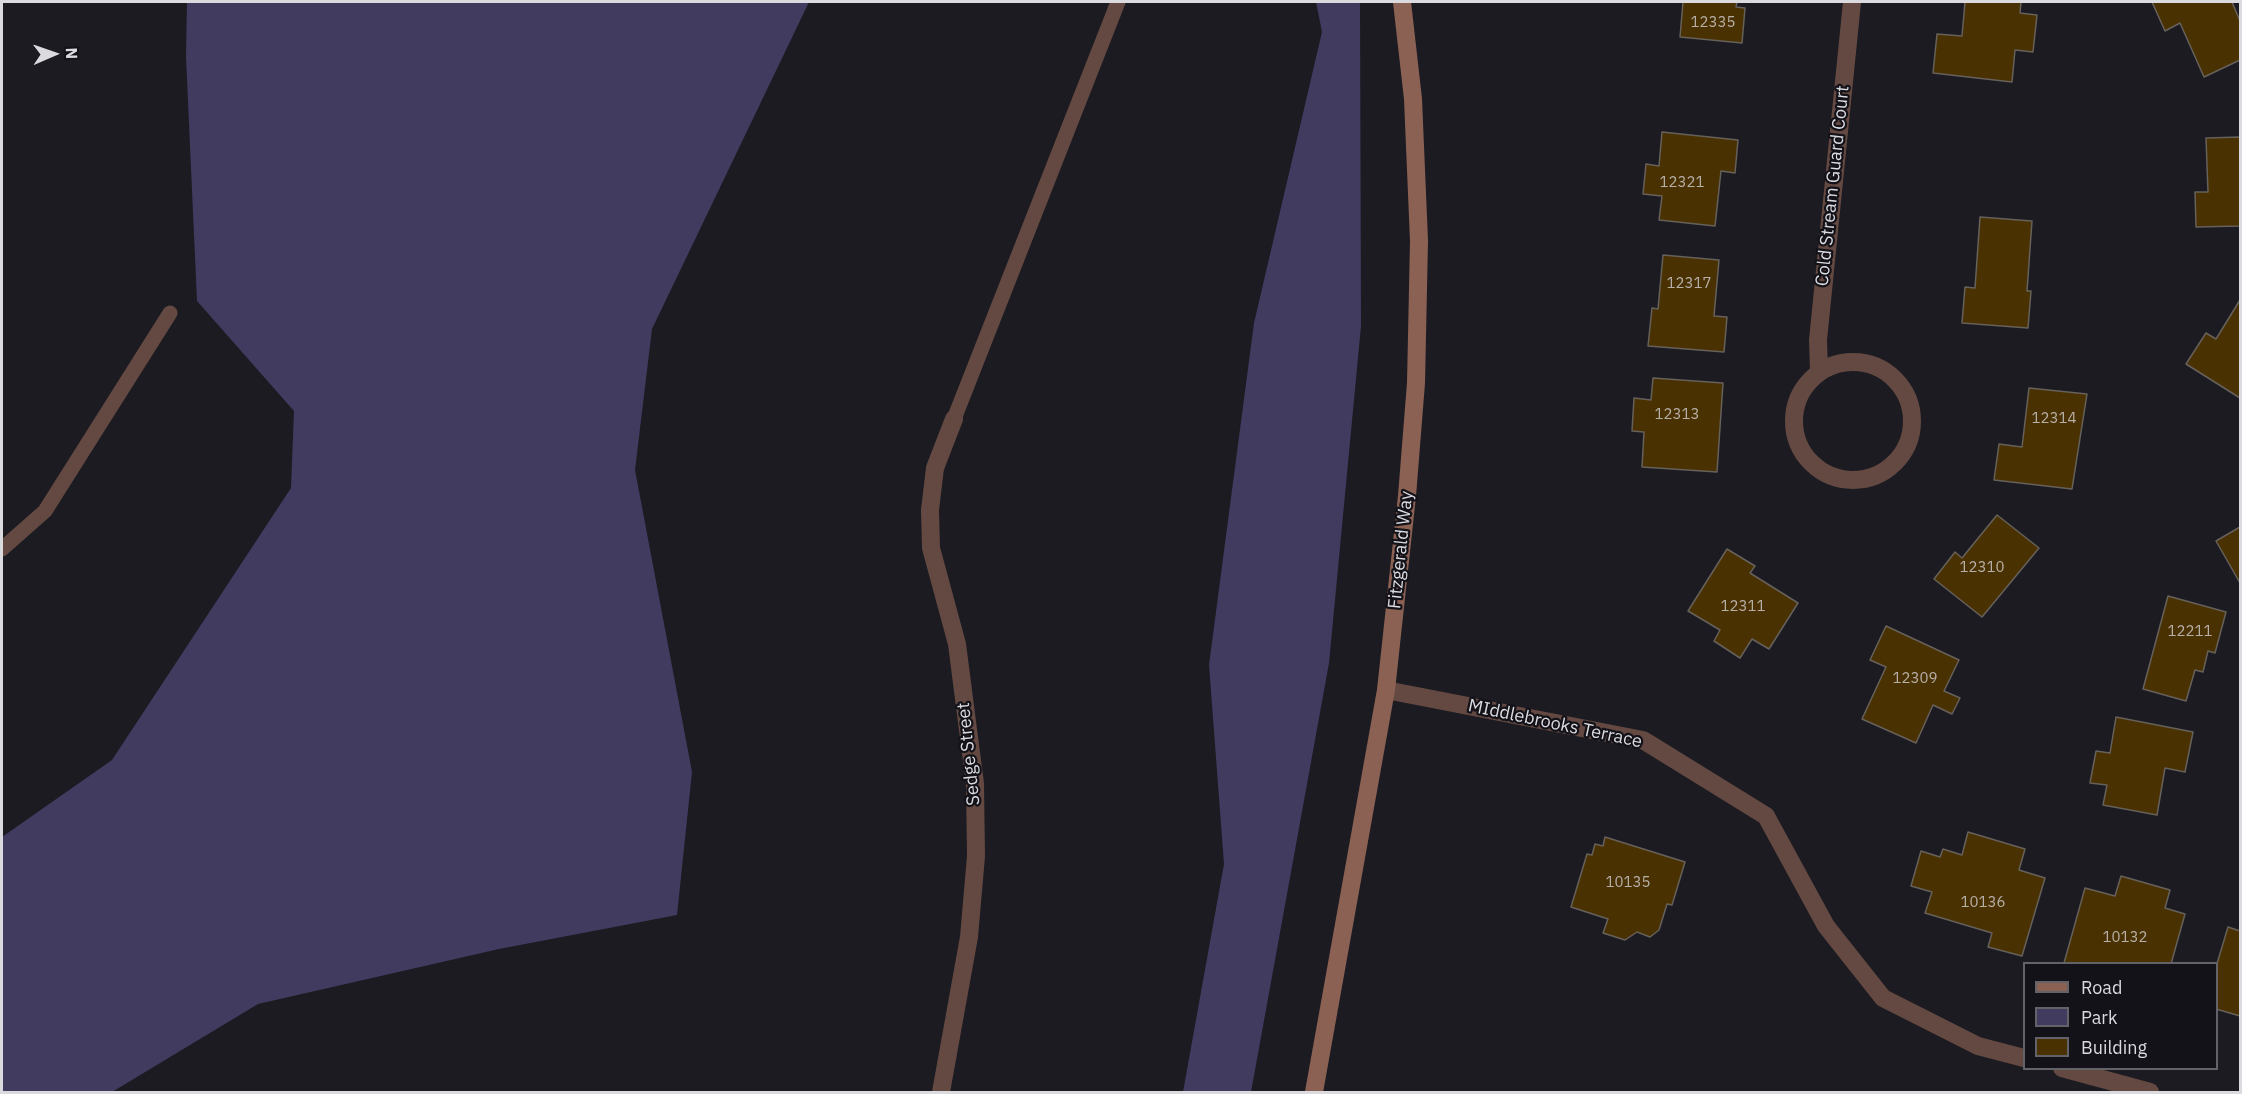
<!DOCTYPE html>
<html>
<head>
<meta charset="utf-8">
<style>
	body { margin:0 }
	#map { position:relative; width:2242px; height:1094px; overflow:hidden; background:#1c1b22; font-family:"IBM Plex Sans",sans-serif }
	canvas { display:block }
	.frame { position:absolute; inset:0; border:3px solid #dbdadf; pointer-events:none }
	.legend { position:absolute; left:2023px; top:962px; width:195px; height:108px; box-sizing:border-box; background:#131219; border:2px solid #636268; margin:0; padding:8px 10px; list-style:none; font-size:18px; color:#dbdadf }
	.legend li { display:flex; align-items:center; gap:12px; height:30px }
	.legend b { width:30px; border:2px solid #636268 }
	.north { position:absolute; left:24px; top:24px; width:60px; height:60px; -webkit-text-stroke:4px #131219; paint-order:stroke; rotate:88deg; font-size:16px; font-weight:700; line-height:24px; text-align:center; color:#dbdadf }
	.north::after { content:''; display:block; margin:auto; width:21px; height:27px; background:#dbdadf; clip-path:polygon(50% 0,100% 100%,50% 72%,0 100%) }
</style>
</head>
<body>
<div id="map">
<canvas width="2242" height="1094"></canvas>
<div class="frame"></div>
<ul class="legend">
<li><b style="height:8px;background:#8b6154"></b>Road</li>
<li><b style="height:16px;background:#413b60"></b>Park</li>
<li><b style="height:16px;background:#4a3102"></b>Building</li>
</ul>
<div class="north">N</div>
</div>
<script>
const c = document.querySelector('canvas').getContext('2d');
c.lineJoin = 'round';
function fillPath(path, color) { c.fillStyle = color; c.fill(path, 'evenodd'); }
function stroke(path, color, width, dash) { c.strokeStyle = color; c.lineWidth = width; c.lineCap = dash ? 'butt' : 'round'; c.setLineDash(dash || []); c.stroke(path); }
function drawText(font, color, halo, rows, align = 'center') {
  c.font = font + ' "IBM Plex Sans",sans-serif'; c.lineWidth = 4.5; c.setLineDash([]); c.textBaseline = 'middle'; c.strokeStyle = halo; c.fillStyle = color; for (const [text, x, y, turn = 0] of rows) {
    c.save(); c.translate(x, y); c.rotate((+turn || 0) * Math.PI / 180); c.textAlign = isNaN(turn) ? turn : align; if (halo) c.strokeText(text, 0, 0); c.fillText(text, 0, 0); c.restore();
  }
}
fillPath(new Path2D(`
	M187 2H809L652 329 635 470 692 772 677 915 499 949 258 1004 112 1092H2V837L112 760 291 488 294 411 197 301 186 57Z
	M1316 2H1360L1361 326 1329 663 1251 1092H1183L1224 864 1209 665 1254 323 1322 32Z`), '#413b60');
const building = new Path2D(`
	M1683 2H1737L1736 7 1745 8 1742 43 1680 37Z
	M1965 2H2021L2020 13 2037 15 2033 52 2015 50 2012 82 1933 73 1937 34 1962 36Z
	M2152 2H2233H2232L2240 21V60L2204 77 2180 23 2165 31Z
	M1662 132 1738 140 1735 173 1721 171 1715 226 1659 220 1662 196 1643 194 1646 164 1659 166Z
	M2240 137V226L2196 227 2195 192H2208L2206 138Z
	M1980 217 2032 221 2027 291H2031L2028 328 1962 323 1965 287 1975 288Z
	M1663 255 1719 260 1714 316 1727 317 1724 352 1648 346 1652 308 1658 309Z
	M2240 300V398L2186 364 2206 333 2216 339Z
	M1653 378 1723 383 1717 472 1642 467 1644 432 1632 431 1634 398 1651 400Z
	M2029 388 2087 394 2072 489 1994 480 1999 444 2022 447Z
	M1997 515 2039 548 1982 617 1934 579 1955 552 1962 558Z
	M2240 527V583L2216 541Z
	M1727 549 1755 566 1750 573 1798 603 1769 649 1752 639 1740 658 1714 641 1720 630 1688 611Z
	M2168 596 2226 612 2215 653 2208 651 2203 672 2195 670 2186 701 2143 689Z
	M1886 626 1959 660 1944 691 1960 698 1952 714 1933 705 1916 743 1862 719 1886 667 1870 660Z
	M2116 717 2193 732 2185 772 2165 768 2157 815 2103 805 2107 785 2090 783 2096 751 2110 753Z
	M1968 832 2025 849 2019 870 2045 878 2022 956 1988 947 1992 933 1925 913 1932 892 1911 886 1921 851 1940 857 1943 849 1962 855Z
	M1605 837 1685 862 1672 905 1667 904 1659 930 1650 937 1637 932 1625 940 1603 933 1608 919 1571 907 1587 854 1592 855 1595 844 1603 846Z
	M2121 876 2170 890 2165 908 2185 914 2171 964 2064 963 2085 888 2115 896Z
	M2228 927 2240 931V1016L2216 1009V967Z`);
fillPath(building, '#4a3102');
stroke(building, '#66615a', 1.5);
stroke(new Path2D(`
	M954 419 1118 2
	M2 549 45 511 170 313`), '#634941', 15);
stroke(new Path2D(`
	M1794 421a59 59 0 1 1 118 0a59 59 0 1 1-118 0Z
	M1819 371 1818 340 1852 2
	M1386 690 1643 740 1766 816 1826 926 1883 998 1978 1046 2024 1058
	M2062 1068 2150 1092
	M941 1092 969 937 976 856 975 784 957 644 931 548 930 510 935 468 954 419`), '#634941', 18);
stroke(new Path2D(`
	M1314 1092 1386 690 1407 496 1416 383 1419 241 1413 99 1402 2`), '#8b6154', 18);
drawText('15px', '#b7b0a8', null, [
	["12335",1713,23],
	["12321",1682,183],
	["12317",1689,284],
	["12313",1677,415],
	["12314",2054,419],
	["12310",1982,568],
	["12311",1743,607],
	["12211",2190,632],
	["12309",1915,679],
	["10135",1628,883],
	["10136",1983,903],
	["10132",2125,938]
]);
drawText('18px', '#dbdadf', '#131219', [
	["Cold Stream Guard Court",1833,186,-84],
	["Fitzgerald Way",1401,550,-84],
	["MIddlebrooks Terrace",1555,724,12],
	["Sedge Street",969,754,-96]
]);
</script>
</body>
</html>
